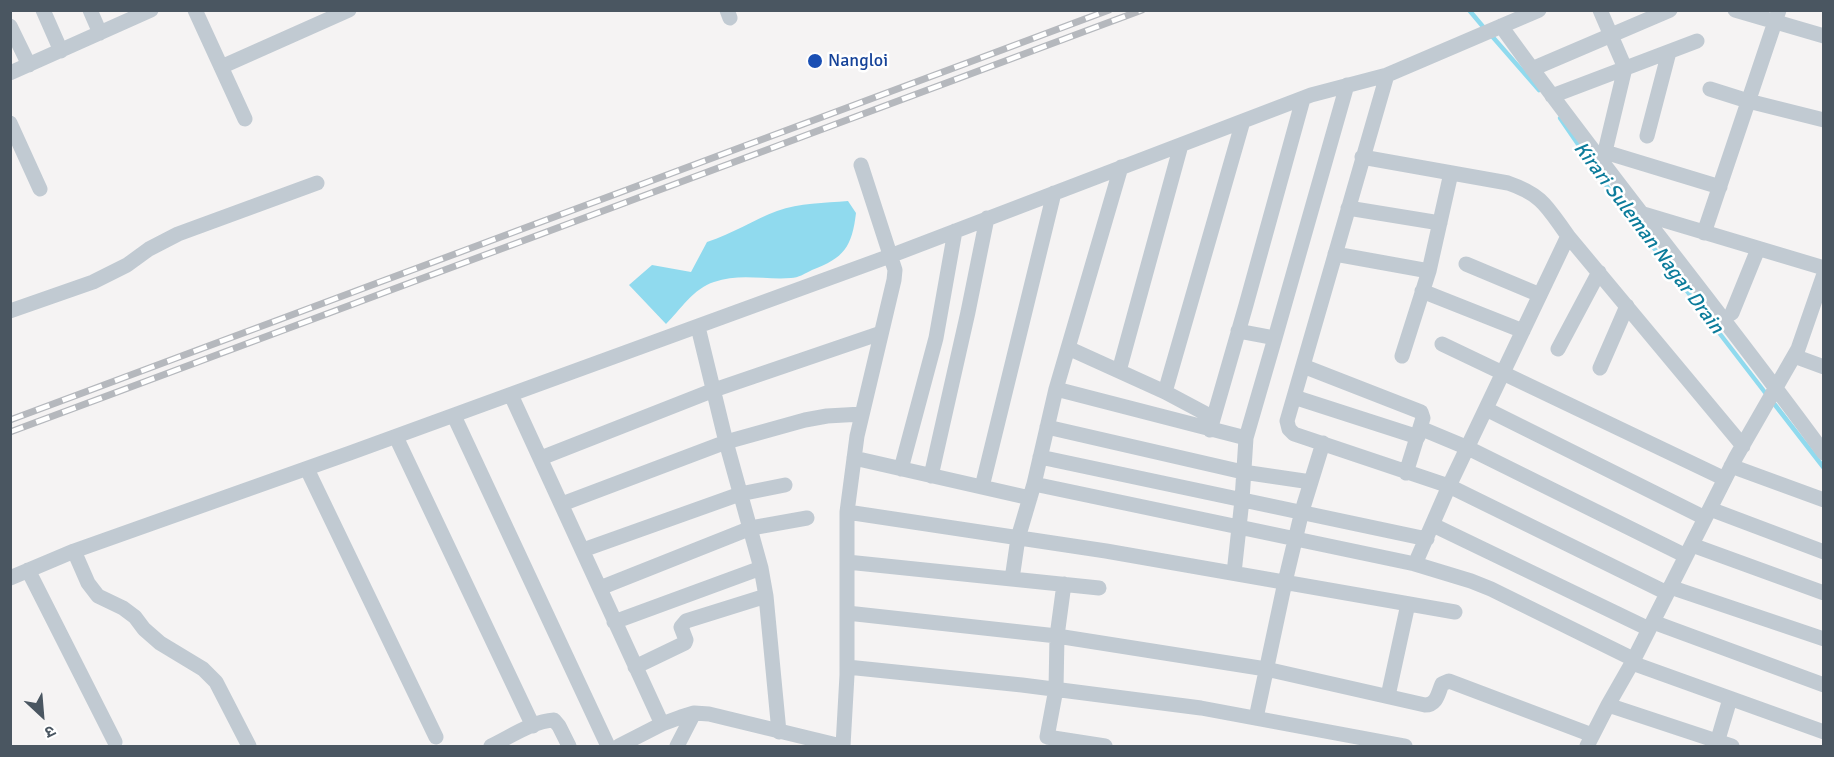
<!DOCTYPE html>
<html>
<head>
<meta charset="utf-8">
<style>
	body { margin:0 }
	#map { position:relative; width:1834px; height:757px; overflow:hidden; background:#f5f3f3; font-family:Signika,"Noto Sans Devanagari",sans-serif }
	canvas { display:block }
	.frame { position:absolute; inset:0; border:12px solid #4a5661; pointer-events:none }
	.north { position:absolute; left:12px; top:685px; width:60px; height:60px; -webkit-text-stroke:4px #fff; paint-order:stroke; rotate:154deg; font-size:16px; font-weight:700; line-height:24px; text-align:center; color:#4a5661 }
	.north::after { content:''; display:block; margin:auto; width:21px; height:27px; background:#4a5661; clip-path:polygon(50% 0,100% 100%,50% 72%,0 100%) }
</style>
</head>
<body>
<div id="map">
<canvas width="1834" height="757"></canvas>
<div class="frame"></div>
<div class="north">उ</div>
</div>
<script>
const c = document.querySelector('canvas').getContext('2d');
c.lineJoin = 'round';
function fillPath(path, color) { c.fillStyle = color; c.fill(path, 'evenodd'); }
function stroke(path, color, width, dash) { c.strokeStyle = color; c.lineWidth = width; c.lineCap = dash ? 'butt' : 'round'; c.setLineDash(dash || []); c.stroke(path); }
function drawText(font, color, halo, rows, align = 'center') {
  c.font = font + ' Signika,sans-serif'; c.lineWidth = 5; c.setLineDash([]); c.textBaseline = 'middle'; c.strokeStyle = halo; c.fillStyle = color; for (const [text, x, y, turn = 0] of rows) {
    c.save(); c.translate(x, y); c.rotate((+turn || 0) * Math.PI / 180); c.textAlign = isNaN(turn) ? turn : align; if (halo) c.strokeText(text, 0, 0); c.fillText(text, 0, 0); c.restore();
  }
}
fillPath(new Path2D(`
	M848 201 856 213C852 247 844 258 812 270 806 273 798 278 791 278 765 280 739 273 714 282 694 288 680 310 666 324L629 285 652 265 691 272 707 242C732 234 753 220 777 211 800 203 824 203 848 201Z`), '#90daee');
stroke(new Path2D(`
	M1469 10 1485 29
	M1491 35 1539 90
	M1560 118 1613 195 1767 395
	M1772 401 1824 468`), '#90daee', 4.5);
stroke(new Path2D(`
	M43 10 61 51
	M90 10 100 33
	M195 10 245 119
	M727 10 730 18
	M1600 10 1625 68 1602 164
	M1735 10 1824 36
	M10 26 29 65
	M1501 26C1605 171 1719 309 1824 453
	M221 67 349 10
	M1532 69 1670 10
	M10 73 151 10
	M1387 75 1287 421 1289 429 1294 434 1449 486 1667 593
	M1710 89 1748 101 1824 120
	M1552 96 1697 41
	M10 123 40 189
	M1647 136 1669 52
	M1605 152 1720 187
	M1362 157 1508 183C1543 195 1547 207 1568 236L1743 446
	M1348 208 1440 223
	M1640 213 1824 268
	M1704 233 1779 10
	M1335 254 1429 271
	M1466 264 1540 295
	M1422 291 1523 331
	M10 311 93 282 127 265 149 249 178 234 317 183
	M1732 313 1758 249
	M698 327 726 442 761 568 766 596 779 732
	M1238 331 1275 338 1246 438
	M1275 338 1347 85
	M1442 344 1725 479
	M1068 348 1165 392 1212 417
	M1558 349 1599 272
	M1402 356 1429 271 1451 173
	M1794 356 1824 367
	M1303 366 1421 412 1423 418 1406 473
	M1600 368 1627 306
	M1119 371 1181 145
	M1056 389 1246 438 1242 500 1234 573
	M1165 392 1243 121
	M511 395 662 724
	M1294 397 1418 437
	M1486 409 1705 518
	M454 416 608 746
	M1047 427 1243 472 1311 482
	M1420 428 1468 448 1686 556
	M1210 430 1246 305 1303 99
	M396 437 533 726
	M1040 457 1427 539
	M541 458 714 390 881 333
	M854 458 1030 498
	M1731 466 1824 500
	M307 469 436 737
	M901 469 936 338 955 231
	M931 476 968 312 987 218
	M1034 484 1415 564 1471 581 1491 589 1633 659
	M982 487 1054 193
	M562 504 726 442 805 420 827 416 862 414
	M1710 509 1824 552
	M847 512 1106 551 1455 612
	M1433 525 1649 629
	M1692 545 1824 593
	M583 550 740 494 785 485
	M74 551 88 583 98 596 123 608 135 617 144 629 160 643 203 669 216 682 249 746
	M847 562 1099 588
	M1415 564 1449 486 1568 236
	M28 570 115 742
	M10 578 74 551 350 453 890 256 1311 95 1387 75 1539 10
	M1012 579 1018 538 1034 484 1056 389 1121 167
	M1064 584 1057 636 1056 689 1047 737 1105 746
	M1670 587 1824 639
	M600 588 751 528 807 518
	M847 613 1057 636 1266 669 1425 705C1437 705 1438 693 1442 684L1449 681 1592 735
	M614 622 761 568
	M1653 622 1824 685
	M1632 663 1824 732
	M635 667 685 643 686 640 681 627 686 621 766 596
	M847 667 1022 685 1201 708 1405 746
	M1388 696 1408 604
	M1608 705 1732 746
	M1256 718 1285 582 1302 511 1323 443
	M491 746C510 737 533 721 554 720L559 726 569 746
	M619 746 662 724 681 717 694 713 709 714 841 746
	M677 746 694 713
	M843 746 847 675V512L857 436 894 280 895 270 861 165
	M1587 746 1608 705 1632 663 1736 457 1798 349 1824 274
	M1716 746 1730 699`), '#c1cad2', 15);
const rail = new Path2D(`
	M10 420 1109 10
	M10 432 1142 10`);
stroke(rail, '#b5b8bd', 7);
stroke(rail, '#fff', 4.5, [14]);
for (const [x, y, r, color] of [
	[815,61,8,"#1a4fb4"]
]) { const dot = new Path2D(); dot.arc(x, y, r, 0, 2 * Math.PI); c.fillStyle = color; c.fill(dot); stroke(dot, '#fff', 2); }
drawText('18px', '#164399', '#fff', [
	["Nangloi",828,61]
], 'left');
drawText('italic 20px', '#0c7c9b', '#fff', [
	["Kirari Suleman Nagar Drain",1648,238,53]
]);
</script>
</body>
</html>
